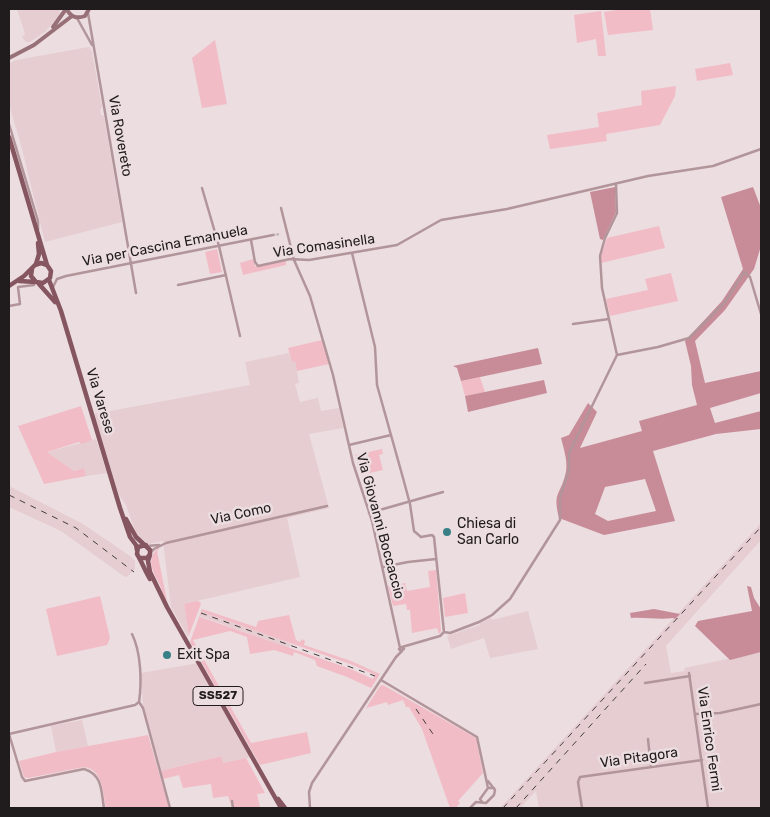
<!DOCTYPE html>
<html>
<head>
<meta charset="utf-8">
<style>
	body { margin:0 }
	#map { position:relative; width:770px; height:817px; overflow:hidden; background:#ecdde0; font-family:Rubik,sans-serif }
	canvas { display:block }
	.frame { position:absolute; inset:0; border:10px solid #201b1c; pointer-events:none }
</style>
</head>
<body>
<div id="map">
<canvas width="770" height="817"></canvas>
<div class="frame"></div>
</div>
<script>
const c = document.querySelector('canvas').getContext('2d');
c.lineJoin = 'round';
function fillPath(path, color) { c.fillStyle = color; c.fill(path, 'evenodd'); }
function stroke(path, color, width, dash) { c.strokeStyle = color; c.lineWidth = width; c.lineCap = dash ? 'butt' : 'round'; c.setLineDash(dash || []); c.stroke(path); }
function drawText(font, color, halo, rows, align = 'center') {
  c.font = font + ' Rubik,sans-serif'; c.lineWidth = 5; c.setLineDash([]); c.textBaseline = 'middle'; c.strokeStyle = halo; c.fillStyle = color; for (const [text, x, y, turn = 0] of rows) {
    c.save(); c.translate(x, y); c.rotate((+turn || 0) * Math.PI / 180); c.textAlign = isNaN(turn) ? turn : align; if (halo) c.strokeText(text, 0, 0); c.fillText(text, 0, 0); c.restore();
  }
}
fillPath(new Path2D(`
	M17 9H60L59 15 46 31 30 42H26L22 37 25 34Z
	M89 47 92 52 102 107 100 110 101 115 104 116 107 134 122 222 45 242 22 149 9 104V64L16 60Z
	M289 353 292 361H295L299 383 295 384 300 402 318 398 321 411 339 408 343 428 309 434 329 508 287 518 300 577 184 604 189 635 188 637 171 607 163 541 149 544 137 536 126 505 118 493 94 414 250 385 245 362Z
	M96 439 107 473 86 476 84 468 74 471 47 452Z
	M9 486 83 524 130 556 135 561V569L128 576 125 577 61 531 9 507Z
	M761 523V540L666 646 671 673 685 671 684 668 761 652V808H539L536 791 520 808H500Z
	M528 611 538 649 490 658 484 638 451 649 447 636 480 625 479 620 490 615 492 620Z
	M202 612 287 642 291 644 289 648 200 616Z
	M199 663 252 757 222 763 220 756 160 771 143 707 141 673Z
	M82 720 88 746 56 752 51 726Z`), '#e5cdd1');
fillPath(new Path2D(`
	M623 9H650L653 30 608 35 604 12Z
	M601 11 606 56H598L596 39 577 43 574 15Z
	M215 40 227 104 202 108 192 58Z
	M730 63 733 75 697 81 695 69Z
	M676 86 675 96 660 125 606 134 607 141 550 149 547 135 599 127 597 113 642 105 641 91Z
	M659 226 665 248 601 263V256L607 238Z
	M217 249 222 272 210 274 205 252Z
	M253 259 255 266 286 261V265L243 275 240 263Z
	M671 273 678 301 610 316 606 299 648 290 645 279Z
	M322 340 329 364 297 371 295 361 292 362 288 348Z
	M480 377 485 392 465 396 461 381Z
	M81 406 92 440 82 444 79 442 47 452 74 471 84 468 86 476 44 484 18 426Z
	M382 449 383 454 379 455 383 470 361 475 355 455Z
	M159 547V549L157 551 167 601C162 595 162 589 159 583 152 570 146 559 159 547Z
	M436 570 441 631 439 634 437 628 412 633 410 610H407L406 604 393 606 388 586 405 583 407 591 430 587 428 571Z
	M465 593 468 613 445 617 443 598Z
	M100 596 110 638 107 645 57 656 46 609Z
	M197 601 200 602 201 604 189 635 184 604Z
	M202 609 256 627 258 621 289 615 296 640 300 642 302 639 305 641 304 645 351 661 380 674 371 688 347 677 317 666 315 660 294 652 293 656 274 650 250 654 247 637 230 631 193 640 251 743 307 732 311 753 260 765 190 642ZM202 612 353 665 375 675 373 679 348 668 200 617Z
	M383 685 476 738 483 773 458 801 460 803 457 806 458 808H450L422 729 409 707H406L403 700 388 705 387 702 366 708 380 686Z
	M148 735 169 808H106C103 793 103 769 84 767L28 778 24 777 19 761 56 752Z
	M221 756 223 763 246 758 265 793 257 794 260 807 232 808 228 796 213 798 211 784 183 788 179 775 163 779 160 771Z`), '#f1bcc6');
fillPath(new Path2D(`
	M615 187 616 212 603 240 600 239 590 192Z
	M753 187 761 208V246L754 269 725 310 695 341 705 383 761 371V393L710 408 715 423 761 411V429L716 434 653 451 675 521 604 535 559 518C553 492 559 497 565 476 569 464 564 450 561 438L569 435 588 403 597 412 580 448 642 431 639 421 697 405 692 385 691 366 685 341 722 301 743 269 721 197ZM645 479 656 511 608 521 595 514 605 487Z
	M538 348 542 364 461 381 457 368 453 366Z
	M544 380 547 393 468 412 465 396Z
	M747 586 751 587 754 598 761 609V652L730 660 695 626 698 621 752 611Z
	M654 609 680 614 675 619 673 618C659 620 645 617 631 618L630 613Z`), '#c88b98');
stroke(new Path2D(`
	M273 235 280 234`), '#c3b6b9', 2.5, [2.5, 1]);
stroke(new Path2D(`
	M88 13 136 293
	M77 18 92 45
	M9 124 38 221V230
	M616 185 617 213 605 238 600 256 602 288 617 355
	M202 188 219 246 240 336
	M281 208 294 260 310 296 333 375 353 463 372 521 400 648
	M251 240 255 262 258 266 290 259 309 260 397 245 441 220 507 209 648 176 713 166 761 149
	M352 253 375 347 377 385 403 478 410 504 414 531 421 537 432 535 434 537 444 632
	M178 285 226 275
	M53 287 57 279 66 276 273 235
	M9 306 20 304 18 287 34 285
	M573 324 609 319
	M617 355 658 347 689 338 725 302 744 272 750 277 761 314
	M349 445 391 435
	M369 513 443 492
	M147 546 159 545
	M151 552 154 549 166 543 327 506
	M383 567 408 562 436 559
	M132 634C141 652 142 682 139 702L143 708 170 808
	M402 647 440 636 444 632 450 633 479 622 492 615 510 599 560 520V497L569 470V453L617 355
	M402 647 404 649 401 651 399 649Z
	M689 673 708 808
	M381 680 477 737 488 788
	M645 683 690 676
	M695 714 720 713 761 704
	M9 734 22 777 25 781 84 769C103 775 101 791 104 808
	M9 734 135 705 139 702
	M648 739 651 767
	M232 801 233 808
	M476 802 486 803 494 795 495 790 488 781
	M482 802 480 799 488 788H494
	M310 808 309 792 312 783 396 657 402 651
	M470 808 476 802
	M582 808 578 782 580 777 702 760`), '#b1959a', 2.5);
stroke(new Path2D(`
	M67 9C70 17 77 19 85 16L89 9
	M53 27 66 9
	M9 58 34 45 72 16`), '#987078', 4);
stroke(new Path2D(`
	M9 137 47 265 51 271 50 278 43 283 36 282 31 276 32 269
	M36 264 39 254 38 243
	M49 280 61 311 120 508 130 537 136 545 137 550
	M19 281 36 282
	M39 284 55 302
	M9 286 24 276 35 265 41 263 47 265
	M126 519 136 537 150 550V554L147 558H140
	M146 545 138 547 137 554C142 562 145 571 150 579
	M150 555 148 561 150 572 167 607 281 808
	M278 799 285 808`), '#855560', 4.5);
stroke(new Path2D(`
	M9 495 76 528 134 572
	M201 613 375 676
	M416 709 435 737
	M503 808 761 527
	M516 808 646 664`), '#433c3d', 1, [6, 6]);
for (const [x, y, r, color] of [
	[447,532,5,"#388086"],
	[167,655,5,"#388086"]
]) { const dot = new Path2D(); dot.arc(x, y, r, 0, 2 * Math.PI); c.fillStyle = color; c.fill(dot); stroke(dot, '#ecdde0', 2); }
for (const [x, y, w] of [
	[218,696,50]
]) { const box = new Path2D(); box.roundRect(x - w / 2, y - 9.5, w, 19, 4); c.fillStyle = '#ecdde0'; c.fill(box); stroke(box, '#201b1c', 1); }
drawText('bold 12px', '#201b1c', null, [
	["SS527",218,696]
]);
drawText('14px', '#201b1c', '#ecdde0', [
	["Via Rovereto",120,136,80],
	["Via per Cascina Emanuela",165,246,-11],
	["Via Comasinella",324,246,-8],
	["Via Varese",100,401,73],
	["Via Como",241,514,-12],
	["Via Giovanni Boccaccio",380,526,75],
	["Via Enrico Fermi",709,739,82],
	["Via Pitagora",639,758,-8]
]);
drawText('14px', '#201b1c', '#ecdde0', [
	["Chiesa di",457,524],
	["San Carlo",457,540],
	["Exit Spa",177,655]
], 'left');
</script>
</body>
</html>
